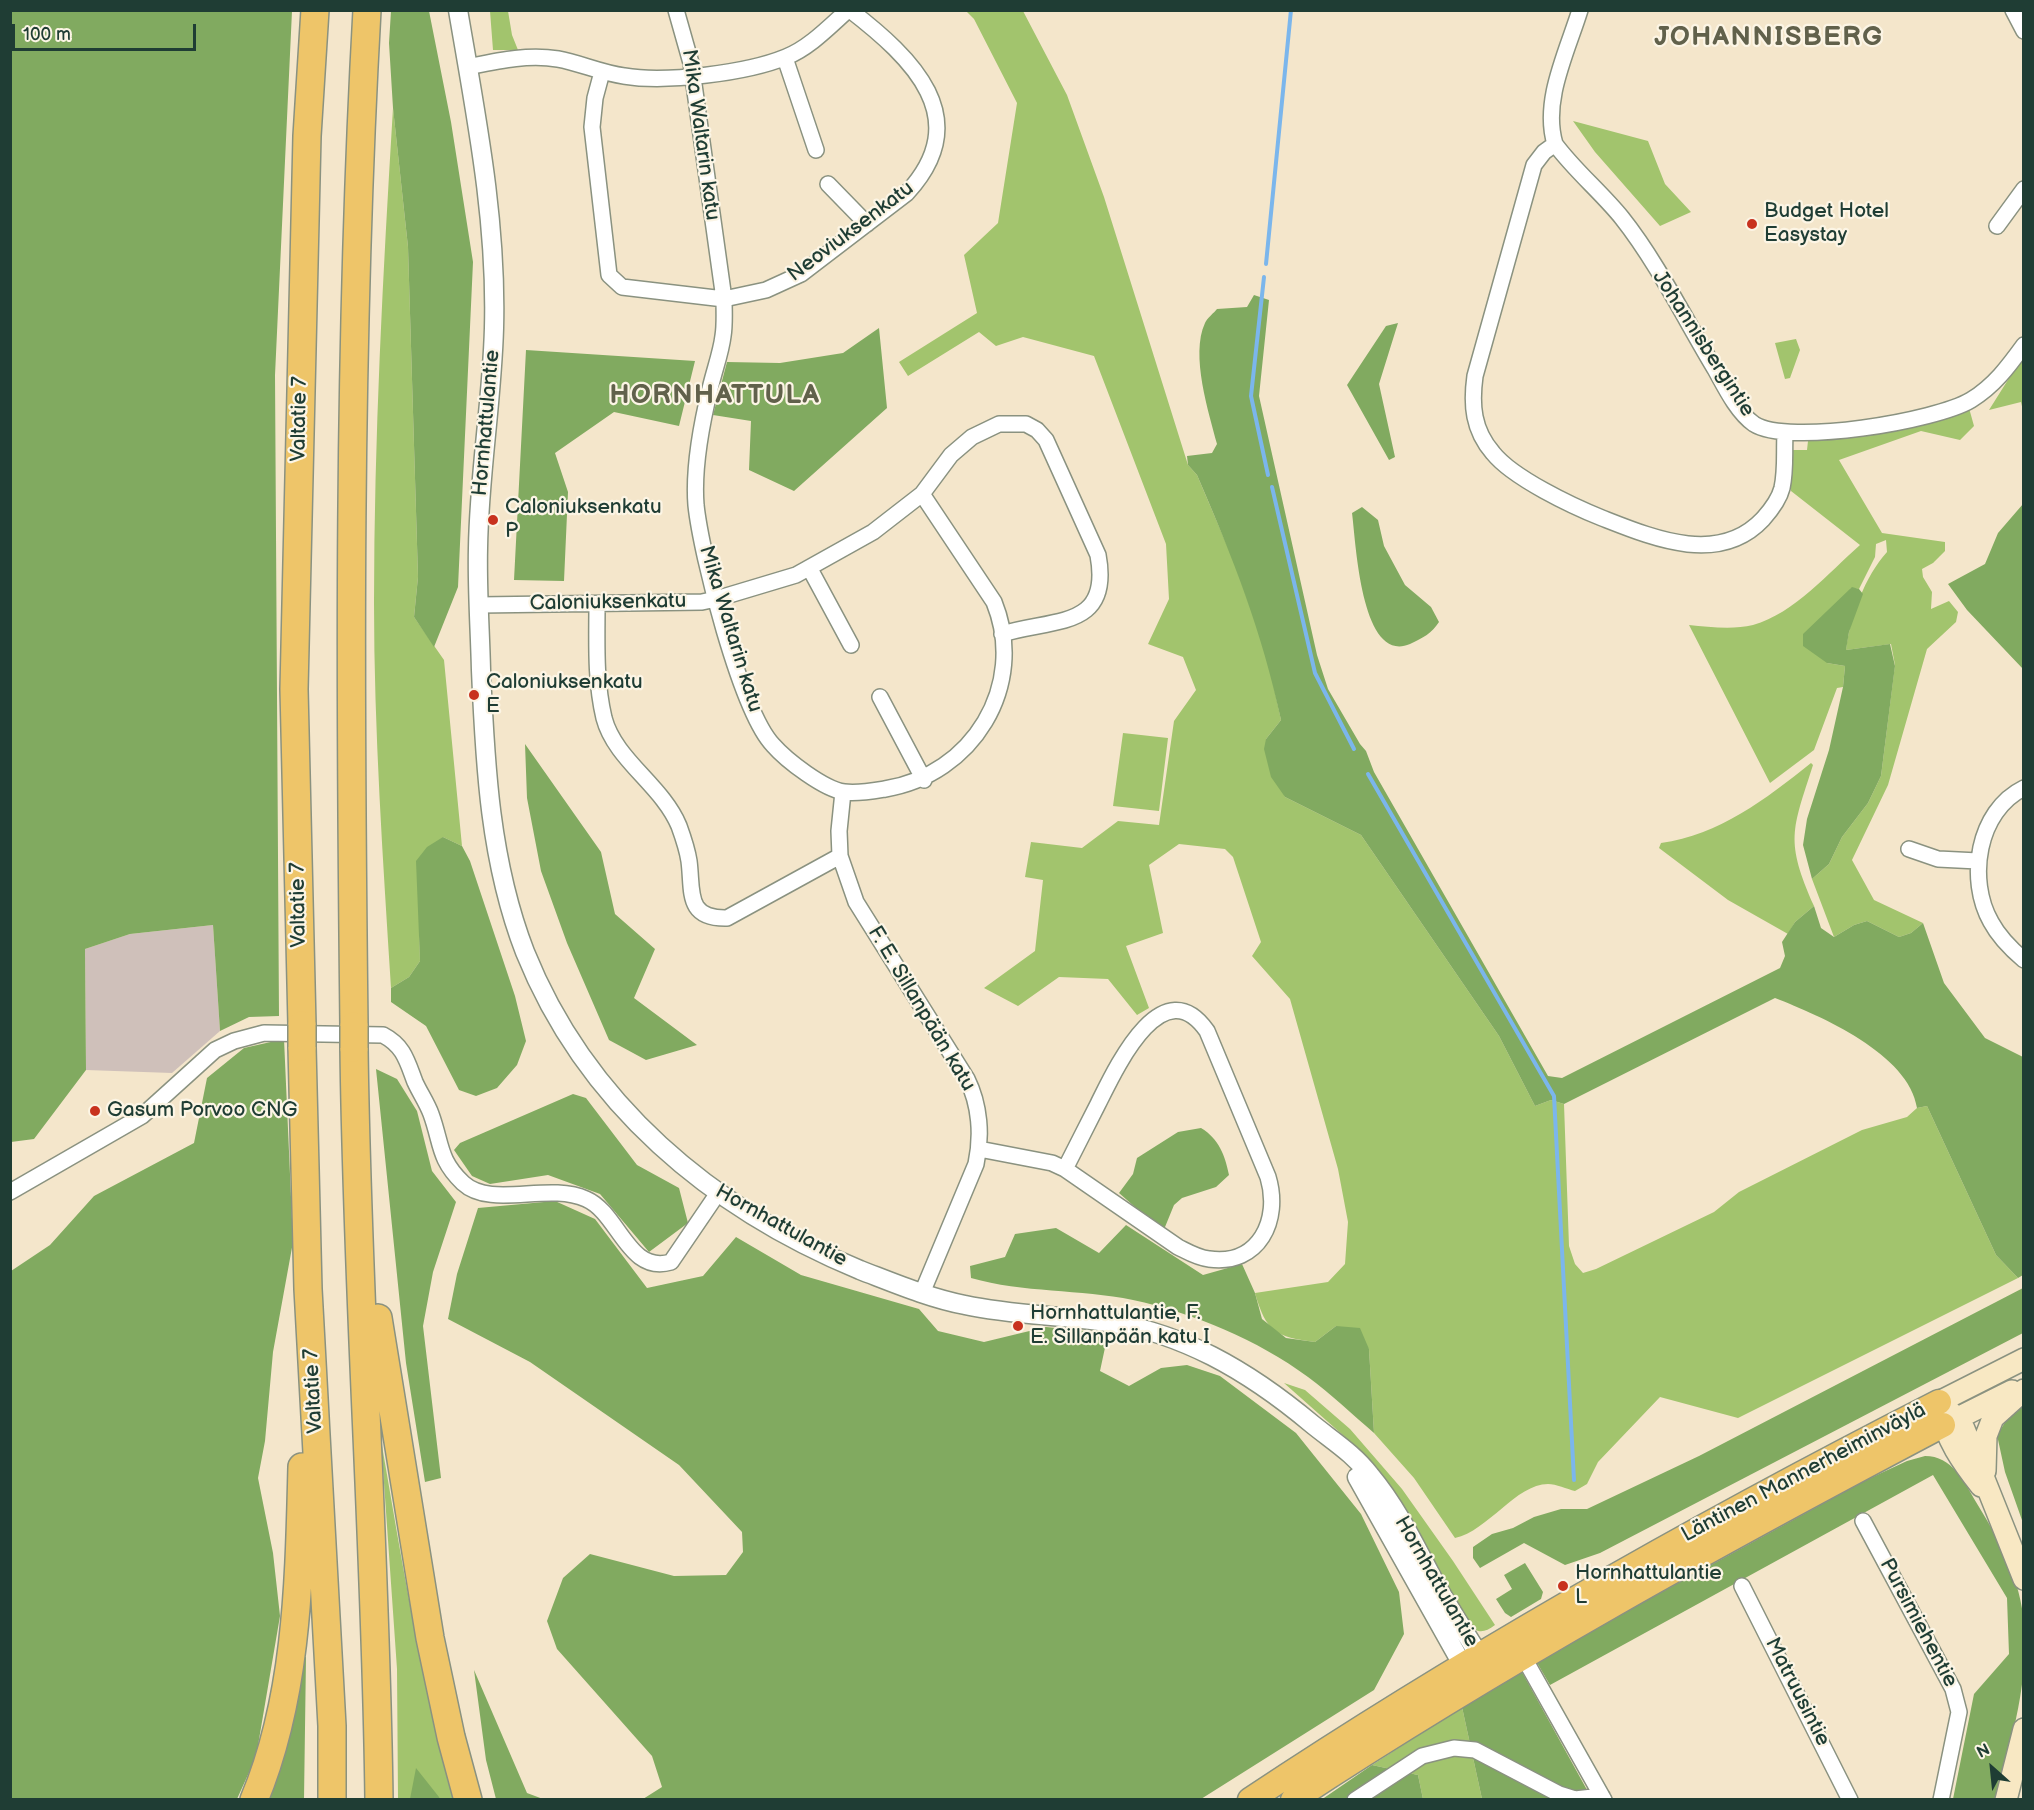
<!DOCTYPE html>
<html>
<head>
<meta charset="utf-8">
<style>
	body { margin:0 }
	#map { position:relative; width:2034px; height:1810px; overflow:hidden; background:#f4e6cb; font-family:"Balsamiq Sans",sans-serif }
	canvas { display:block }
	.frame { position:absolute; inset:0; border:12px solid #1f3d34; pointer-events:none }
	.north { position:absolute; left:1962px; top:1738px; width:60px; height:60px; -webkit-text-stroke:4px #fcf5e5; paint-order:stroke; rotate:333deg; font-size:16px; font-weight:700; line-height:24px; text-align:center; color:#1f3d34 }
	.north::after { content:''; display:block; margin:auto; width:21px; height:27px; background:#1f3d34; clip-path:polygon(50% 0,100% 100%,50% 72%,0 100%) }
	.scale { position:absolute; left:12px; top:24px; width:184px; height:27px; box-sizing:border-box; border:3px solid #1f3d34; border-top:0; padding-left:8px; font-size:18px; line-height:21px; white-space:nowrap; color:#1f3d34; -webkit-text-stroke:4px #fcf5e5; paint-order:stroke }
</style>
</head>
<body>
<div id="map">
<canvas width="2034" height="1810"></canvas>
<div class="frame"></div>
<div class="north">N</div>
<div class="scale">100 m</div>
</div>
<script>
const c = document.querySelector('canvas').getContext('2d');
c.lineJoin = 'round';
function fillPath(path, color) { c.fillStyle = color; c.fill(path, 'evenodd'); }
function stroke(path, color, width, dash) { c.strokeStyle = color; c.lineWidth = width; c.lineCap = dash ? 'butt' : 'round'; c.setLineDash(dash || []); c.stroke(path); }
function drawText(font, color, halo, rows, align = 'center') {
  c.font = font + ' "Balsamiq Sans",sans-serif'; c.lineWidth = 4.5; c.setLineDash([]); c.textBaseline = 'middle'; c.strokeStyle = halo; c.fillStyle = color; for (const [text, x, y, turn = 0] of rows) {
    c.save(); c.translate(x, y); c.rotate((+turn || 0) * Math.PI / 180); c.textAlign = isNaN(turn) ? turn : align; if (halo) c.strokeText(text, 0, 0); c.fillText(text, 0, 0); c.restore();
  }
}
fillPath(new Path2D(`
	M213 925 220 1031 172 1073 86 1070 85 949 130 934Z`), '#cfc0ba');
fillPath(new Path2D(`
	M490 11H508L512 35 518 50H493Z
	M966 11H1023L1067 95 1104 197 1188 465 1197 475 1235 564 1267 655 1281 720 1266 739 1285 797 1361 835 1499 1036 1535 1106 1551 1100 1564 1104 1569 1246 1575 1264 1583 1273 1596 1269 1714 1212 1739 1192 1862 1130 1907 1117 1917 1108 1927 1106 1996 1255 2018 1278 1738 1418 1660 1397 1598 1462 1587 1484 1575 1491C1567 1489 1556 1484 1548 1484 1516 1484 1488 1531 1455 1538L1414 1478 1374 1433 1369 1349 1336 1326 1315 1342C1276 1337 1266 1332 1255 1293L1328 1282 1345 1264 1348 1222 1338 1169 1290 999 1252 956 1261 942 1233 857 1225 849 1179 844 1149 865 1163 933 1126 946 1149 1008 1137 1015 1108 979 1059 977 1018 1006 984 988 1035 951 1043 880 1025 877 1031 842 1082 848 1118 821 1159 825 1174 721 1196 690 1183 657 1148 644 1169 599 1166 544 1094 356 1023 337 996 346 979 332 908 376 899 362 977 313 964 255 998 223 1017 103 974 19Z
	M393 108 408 247 418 577 414 617 444 660 462 846 443 837 419 928 420 961 409 977 391 988C383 860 374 731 374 603 374 437 383 273 393 108Z
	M1573 121 1648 141 1665 184 1691 212 1660 226 1595 152Z
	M1796 339 1800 350 1790 378 1785 379 1775 343Z
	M2023 356V411L2021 402 1989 410Z
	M1969 408 1974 426 1960 440 1921 431 1839 460 1882 533 1945 542V551L1933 563 1922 569 1923 577 1932 592 1931 609 1949 601 1958 612 1956 622 1927 649 1888 785 1852 860 1874 900 1923 923 1911 933 1899 937 1867 921 1854 925 1834 937 1812 879 1829 864 1842 837 1868 803 1881 776 1895 665 1891 644 1846 650C1850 617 1865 576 1887 552L1886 540 1876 544 1875 557 1859 589 1851 588 1827 663 1845 666 1843 687 1837 688 1814 750 1770 783 1689 625C1709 627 1733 630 1753 625 1795 613 1828 573 1860 545L1791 491V450H1807L1808 441 1904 428Z
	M1123 733 1168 738 1159 811 1113 806Z
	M1811 763 1813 765C1792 831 1785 840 1814 906L1795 922 1788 934 1728 900 1659 848 1661 843C1719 835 1766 799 1811 763Z
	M1284 1383 1305 1390 1350 1429 1402 1489 1453 1561 1495 1625C1484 1633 1478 1634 1467 1624L1374 1470 1345 1437Z
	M381 1440C402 1561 421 1682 456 1799H398L397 1669Z
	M1462 1707 1482 1799H1423L1418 1775 1372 1765Z`), '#a2c46d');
fillPath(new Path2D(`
	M292 11 275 375 279 1016 249 1017 220 1031 213 925 130 934 85 949 86 1070 34 1139 11 1142V11Z
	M391 11H429L451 122 473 262 458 587 434 647 414 617 418 577 408 247 393 108 389 43Z
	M1254 295 1269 300 1259 396 1317 655 1328 689 1360 744 1366 751 1374 772 1548 1076 1562 1078 1780 968 1785 956 1782 942 1795 922 1814 906 1821 928 1834 937 1854 925 1867 921 1899 937 1911 933 1923 923 1944 983 1985 1038 2023 1057V1275L2018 1278 1996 1255 1927 1106 1917 1108C1909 1054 1821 1016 1775 998L1564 1104 1551 1100 1535 1106 1499 1036 1361 835 1285 797 1271 777 1264 749 1266 739 1281 720C1262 631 1233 558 1197 475L1188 465 1187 456 1212 453 1217 444C1209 413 1190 355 1205 323 1207 318 1214 313 1217 309L1247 307Z
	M1398 323 1379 384 1395 457 1389 460 1347 385 1386 326Z
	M879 328 887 408 794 491 749 470 751 421 713 415 727 362 780 363 843 353Z
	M526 350 695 361 679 426 614 412 555 453 568 492 564 581 514 580Z
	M2023 504V669L1967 610 1948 584 1985 564 1998 533Z
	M1362 507 1378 520 1384 546 1405 585 1431 607 1439 622C1432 633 1423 638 1410 644 1361 665 1356 543 1352 513Z
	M1852 587 1859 589 1863 594 1849 632 1846 650 1890 644 1895 666 1881 776 1868 803 1842 837 1829 864 1812 879 1803 845 1807 819 1829 750 1843 687 1845 666 1827 663 1803 646V634Z
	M525 744 601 852 615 914 655 949 634 998 697 1045 646 1060 609 1040 567 943 541 871 527 798Z
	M443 837 462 846 470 861 515 996 526 1041 517 1065 497 1088 476 1096 459 1090 426 1026 391 1002V988L409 977 420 961 416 861 427 847Z
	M284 1039 293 1242 273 1352 265 1441 258 1478 273 1553 280 1616 256 1757 237 1799 11 1800V1271L50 1245 94 1196 194 1143 207 1078 244 1048Z
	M376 1069 397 1079 417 1111 432 1171 456 1202 433 1272 423 1326 441 1478 425 1482 406 1363Z
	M573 1094 586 1098 637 1165 679 1188 688 1223 649 1252 600 1194 548 1175 490 1184 472 1176 454 1150 460 1143Z
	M1201 1128C1219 1139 1225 1155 1229 1175L1216 1187 1182 1198 1174 1205 1165 1227 1160 1229 1119 1193 1133 1174 1137 1158 1178 1132Z
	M555 1201 595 1219 647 1288 703 1276 736 1237 801 1275 919 1309 938 1331 984 1342 1046 1327 1094 1332 1106 1343 1100 1371 1129 1386 1161 1368 1187 1365 1220 1376 1296 1433 1361 1514 1399 1592 1404 1634 1374 1690 1201 1799H643L662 1787 652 1756 557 1649 547 1621 563 1578 590 1554 674 1576 726 1575 743 1552 742 1532 679 1465 530 1362 448 1319 457 1274 478 1208Z
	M1126 1225 1203 1275 1242 1264 1255 1293 1262 1319 1286 1338 1315 1342 1336 1326 1360 1328 1369 1349 1374 1433C1352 1414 1331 1394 1308 1377 1258 1340 1193 1313 1133 1300 1080 1289 1023 1293 971 1278L970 1266 1005 1257 1015 1234 1056 1228 1099 1253Z
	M2023 1288V1333L1600 1553 1565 1565 1524 1543 1480 1568 1473 1558V1547L1492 1534 1513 1528 1534 1517 1561 1509H1587L1699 1456Z
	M2023 1406V1523L2005 1472 1997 1435 2011 1413Z
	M1925 1456C1952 1456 1964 1481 1976 1502 1997 1536 2018 1574 2023 1615 2031 1678 2011 1740 1996 1799H1953L1974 1694 2009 1654 2007 1598 1933 1475 1550 1685 1536 1661 1864 1481 1907 1461Z
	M1525 1563 1543 1592 1541 1599 1511 1617 1505 1613 1496 1599 1512 1589 1504 1575Z
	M306 1657 304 1799 259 1800 299 1658Z
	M474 1670 527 1793 543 1799H496L486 1760Z
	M1522 1672 1592 1799H1482L1462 1707Z
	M1372 1765 1418 1775 1423 1799 1321 1800Z
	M416 1768 439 1797 440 1799H410Z`), '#81aa60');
stroke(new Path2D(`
	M1266 264 1291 10
	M1264 277 1251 396 1268 475
	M1272 487 1315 673 1354 749
	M1368 774 1554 1096 1574 1480`), '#7bb6ec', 4);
const minor = new Path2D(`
	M676 10 691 63 724 299C724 311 725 324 723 336 721 353 714 371 710 389 701 426 693 467 696 505 701 554 741 712 773 745 787 761 824 789 844 792 857 794 873 791 885 789 972 775 1028 686 994 602L922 494
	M1580 10C1567 52 1542 101 1555 144 1575 171 1601 192 1622 218 1657 262 1686 321 1715 369 1725 387 1737 412 1754 424 1788 446 1936 421 1971 400 1994 386 2008 367 2024 345
	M2013 10 2024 31
	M785 58 816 150
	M467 67C497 61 527 54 558 59 580 63 601 73 624 76 666 83 747 73 786 57 809 48 829 27 848 10
	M602 72 595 98 592 127 609 275 622 287 724 299 766 290 801 274 907 193C976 118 912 58 850 10
	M1555 144 1544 152 1534 165 1475 376C1471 405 1473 430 1493 453 1513 478 1572 506 1602 518 1653 538 1719 566 1763 519 1771 510 1779 500 1782 488 1786 470 1784 452 1785 434
	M828 184 867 224
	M1997 226 2024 189
	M810 569 851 645
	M597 604C597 642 595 680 604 718 615 760 662 785 679 826 683 837 687 848 689 861 693 891 685 919 727 918L840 856
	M479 605 702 602 716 599 796 575 873 532 922 494 951 455 972 437 999 424H1026L1037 430 1046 440 1098 555C1112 630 1053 618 1002 634
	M880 697 924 780
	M2024 788C1977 811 1967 880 1991 922 1999 937 2011 949 2024 960
	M843 792 839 831 840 856 856 902 967 1079C980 1105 982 1136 976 1164L922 1293
	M1909 849 1938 859 1978 861
	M979 1149 1052 1163 1065 1169 1178 1247C1188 1252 1198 1258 1209 1259 1259 1266 1281 1220 1268 1177L1207 1031C1162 967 1115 1070 1098 1104 1087 1126 1076 1147 1065 1169
	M10 1192 142 1116 215 1050 234 1041 264 1033 383 1035C404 1046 407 1061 415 1082 420 1093 427 1103 431 1114 442 1144 438 1159 463 1183 491 1209 548 1182 586 1199 619 1213 628 1275 671 1262L718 1193
	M1863 1521 1953 1689 1959 1712 1941 1800
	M1742 1586 1850 1800
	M1528 1665 1604 1800
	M1355 1800 1422 1756 1454 1748 1475 1750 1559 1794 1575 1799 1602 1796`);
const tertiary = new Path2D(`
	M458 10C476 116 497 220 494 328 492 402 479 475 478 548 477 589 480 629 481 670 485 765 490 862 525 952 586 1104 712 1209 860 1270 894 1283 929 1298 965 1305 1015 1316 1068 1315 1118 1324 1150 1329 1184 1342 1212 1356 1249 1375 1281 1398 1312 1424 1333 1441 1354 1454 1370 1475 1396 1506 1414 1543 1433 1579 1447 1605 1463 1629 1479 1655L1481 1668
	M1357 1477 1462 1664 1472 1671`);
const secondary = new Path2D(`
	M1939 1402 1957 1418 1964 1429 2024 1579
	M1939 1402 2024 1359
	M1940 1409C1946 1439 1962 1462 1981 1486
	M1946 1424 2012 1391
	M1985 1471 1986 1436 1993 1418 2024 1390
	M2006 1800 2024 1729`);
const primary = new Path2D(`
	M1250 1800C1471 1653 1702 1523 1939 1402
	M1293 1800C1503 1662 1721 1542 1943 1425`);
const motorway = new Path2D(`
	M302 1025 294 689 307 136 315 10
	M354 1026C350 688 348 348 367 10
	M302 1047 308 1289 332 1726V1800
	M354 1048C357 1299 376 1549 379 1800
	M378 1318 430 1638 451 1737 468 1800
	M254 1800C298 1695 299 1578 302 1467`);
stroke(minor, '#8a9280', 18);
stroke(tertiary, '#8a9280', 21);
stroke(secondary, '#8a9280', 24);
stroke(primary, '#8a9280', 27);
stroke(motorway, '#8a9280', 30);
stroke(minor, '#fff', 15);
stroke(tertiary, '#fff', 18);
stroke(secondary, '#f8e8c3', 21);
stroke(primary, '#eec569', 24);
stroke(motorway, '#eec569', 27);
const motorwayBridge = new Path2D(`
	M302 1025V1047
	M354 1026V1048`);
stroke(motorwayBridge, '#8a9280', 30, []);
stroke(motorwayBridge, '#eec569', 27);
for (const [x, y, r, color] of [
	[1752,224,6,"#c8321e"],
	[493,520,6,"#c8321e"],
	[474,695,6,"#c8321e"],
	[95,1111,6,"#c8321e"],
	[1018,1326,6,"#c8321e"],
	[1563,1586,6,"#c8321e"]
]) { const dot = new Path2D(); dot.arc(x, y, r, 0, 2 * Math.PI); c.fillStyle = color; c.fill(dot); stroke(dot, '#fcf5e5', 2); }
drawText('21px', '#1f3d34', '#fcf5e5', [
	["Mika Waltarin katu",700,135,82],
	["Neoviuksenkatu",851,232,-37],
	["Johannisbergintie",1703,344,57],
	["Valtatie 7",300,419,-89],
	["Hornhattulantie",487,423,-85],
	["Caloniuksenkatu",608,603,-1],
	["Mika Waltarin katu",730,629,73],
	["Valtatie 7",299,905,-91],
	["F. E. Sillanpään katu",921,1009,59],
	["Hornhattulantie",781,1226,29],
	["Valtatie 7",314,1391,-93],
	["Läntinen Mannerheiminväylä",1804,1473,-28],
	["Hornhattulantie",1436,1582,60],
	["Pursimiehentie",1918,1623,62],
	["Matruusintie",1797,1692,63]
]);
drawText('21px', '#1f3d34', '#fcf5e5', [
	["Budget Hotel",1764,212],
	["Easystay",1764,236],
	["Caloniuksenkatu",505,508],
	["P",505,532],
	["Caloniuksenkatu",486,683],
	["E",486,707],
	["Gasum Porvoo CNG",107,1111],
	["Hornhattulantie, F.",1030,1314],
	["E. Sillanpään katu I",1030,1338],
	["Hornhattulantie",1575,1574],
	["L",1575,1598]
], 'left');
c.letterSpacing = '1.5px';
drawText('bold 27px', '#61614b', '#fcf5e5', [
	["JOHANNISBERG",1769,38],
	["HORNHATTULA",715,396]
]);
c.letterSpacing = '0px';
</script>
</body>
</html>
